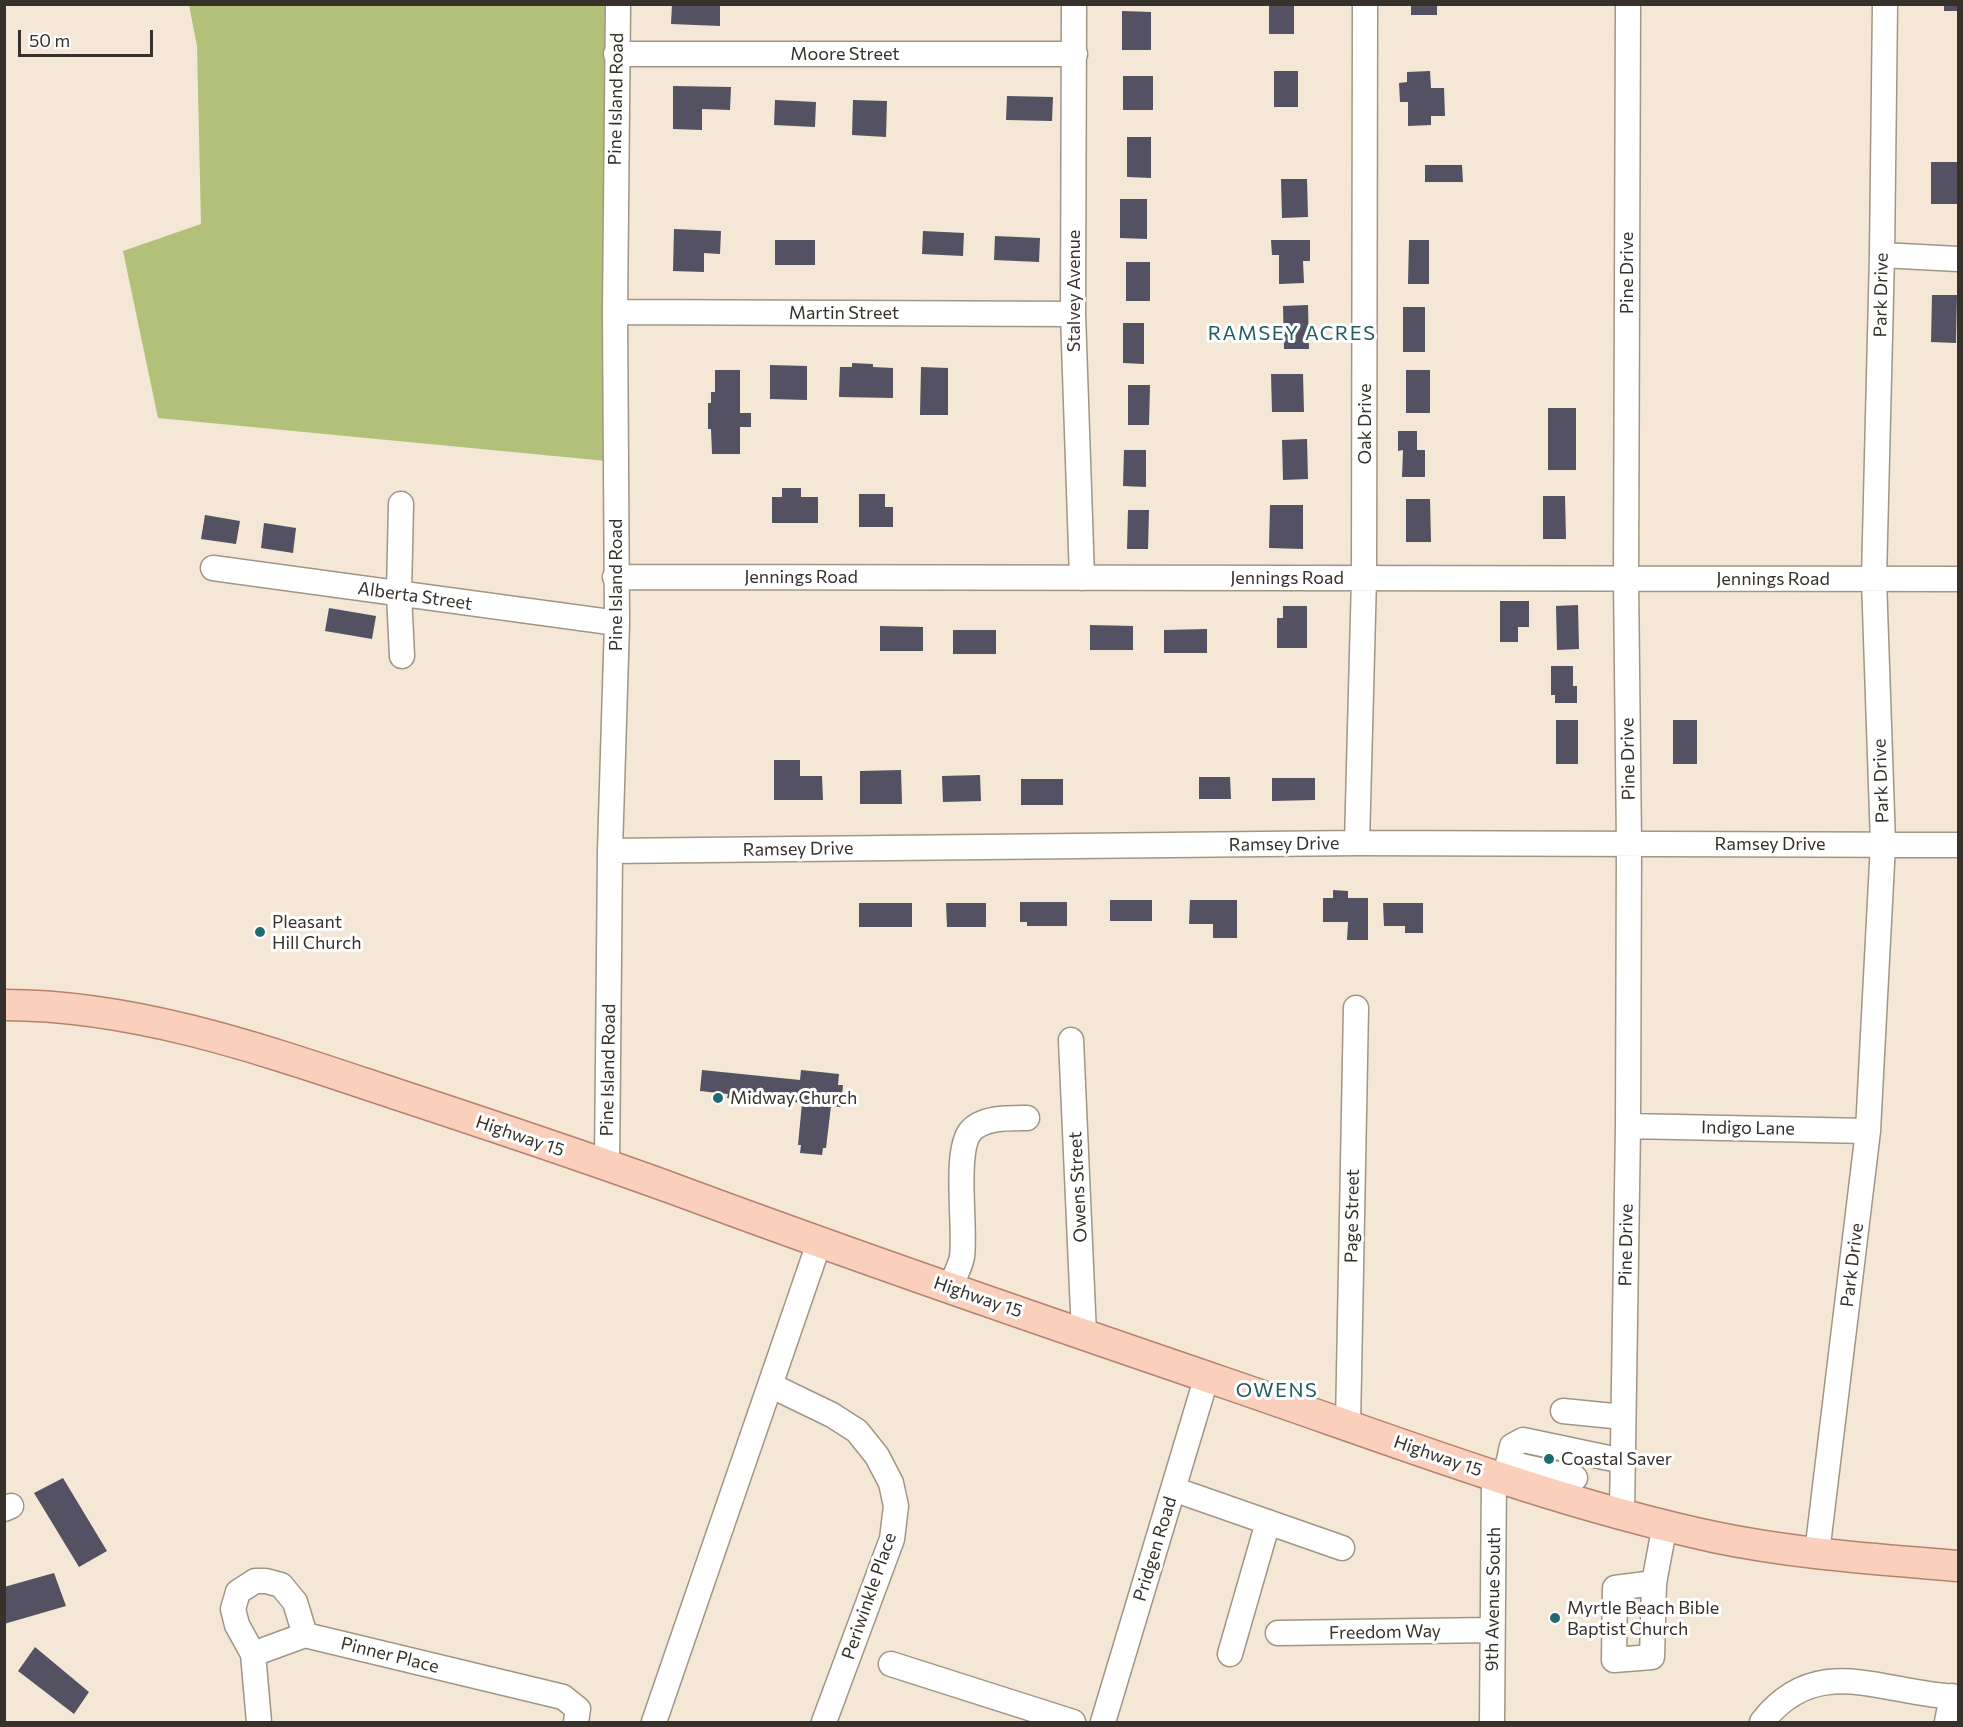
<!DOCTYPE html>
<html>
<head>
<meta charset="utf-8">
<style>
	body { margin:0 }
	#map { position:relative; width:1963px; height:1727px; overflow:hidden; background:#f4e7d6; font-family:Commissioner,sans-serif }
	canvas { display:block }
	.frame { position:absolute; inset:0; border:6px solid #36312b; pointer-events:none }
	.scale { position:absolute; left:18px; top:30px; width:135px; height:27px; box-sizing:border-box; border:3px solid #36312b; border-top:0; padding-left:8px; font-size:18px; line-height:21px; white-space:nowrap; color:#36312b; -webkit-text-stroke:4px #fff; paint-order:stroke }
</style>
</head>
<body>
<div id="map">
<canvas width="1963" height="1727"></canvas>
<div class="frame"></div>
<div class="scale">50 m</div>
</div>
<script>
const c = document.querySelector('canvas').getContext('2d');
c.lineJoin = 'round';
function fillPath(path, color) { c.fillStyle = color; c.fill(path, 'evenodd'); }
function stroke(path, color, width, dash) { c.strokeStyle = color; c.lineWidth = width; c.lineCap = dash ? 'butt' : 'round'; c.setLineDash(dash || []); c.stroke(path); }
function drawText(font, color, halo, rows, align = 'center') {
  c.font = font + ' Commissioner,sans-serif'; c.lineWidth = 6; c.setLineDash([]); c.textBaseline = 'middle'; c.strokeStyle = halo; c.fillStyle = color; for (const [text, x, y, turn = 0] of rows) {
    c.save(); c.translate(x, y); c.rotate((+turn || 0) * Math.PI / 180); c.textAlign = isNaN(turn) ? turn : align; if (halo) c.strokeText(text, 0, 0); c.fillText(text, 0, 0); c.restore();
  }
}
fillPath(new Path2D(`
	M189 5H618L617 462 158 418 123 251 201 224 197 46Z`), '#b2c079');
fillPath(new Path2D(`
	M672 4H720V26L671 24Z
	M1269 4H1294V34H1269Z
	M1411 4H1437V15H1411Z
	M1944 4H1958V11H1944Z
	M1122 11 1151 12V50H1122Z
	M1274 71H1298V107H1274Z
	M1430 71 1431 88H1444L1445 116H1431V125L1408 126V102H1400L1399 83 1407 82V72Z
	M1123 76H1153V110H1123Z
	M673 86 731 87 730 110 702 109V130L673 129Z
	M1007 96 1053 97 1052 121 1006 120Z
	M775 100 816 102 815 127 774 125Z
	M853 100 887 101 886 137 852 135Z
	M1127 137H1151V178L1127 177Z
	M1931 162H1958L1957 204H1931Z
	M1425 165H1462L1463 182H1425Z
	M1281 179H1307L1308 217 1282 218Z
	M1120 199H1147V239L1120 238Z
	M674 229 721 231 720 254 704 253V272L673 271Z
	M923 231 964 233 963 256 922 254Z
	M995 236 1040 238 1039 262 994 260Z
	M775 240H815V265H775Z
	M1271 240H1310V261H1303L1304 283 1279 284V255H1272Z
	M1409 240H1429V284H1408Z
	M1126 262H1150V301H1126Z
	M1932 295H1957L1956 343 1931 342Z
	M1308 305 1309 349H1284L1283 306Z
	M1403 307H1425V352H1403Z
	M1123 323H1144V364L1123 363Z
	M852 363 873 364V367L893 368V398L839 397 840 367H852Z
	M770 365 807 366V400L770 399Z
	M921 367 948 368V415H920Z
	M715 370H740V413H751V427H740V454H712L711 429H708V403H711V392H715Z
	M1406 370H1430V413H1406Z
	M1271 374H1303L1304 412H1272Z
	M1128 385H1150L1149 425H1128Z
	M1548 408H1576V470H1548Z
	M1398 431H1417V450H1425V477H1402L1403 450 1398 451Z
	M1307 439 1308 479 1283 480 1282 440Z
	M1124 450H1146V487L1123 486Z
	M782 488H801V497H818V523H772V497H782Z
	M859 494H885V507H893V527H859Z
	M1543 496H1565L1566 539H1543Z
	M1406 499H1430L1431 542H1406Z
	M1270 505H1303V549L1269 548Z
	M1128 510H1149L1148 549H1127Z
	M205 515 240 521 236 544 201 539Z
	M264 523 296 528 293 553 261 548Z
	M1500 601H1529V627H1518V642H1500Z
	M1578 605 1579 649 1557 650 1556 606Z
	M1283 606H1307V648H1277V618H1283Z
	M329 608 376 616 372 639 325 631Z
	M1090 625 1133 626V650H1090Z
	M880 626 923 627V651H880Z
	M1207 629V653H1164V630Z
	M953 630H996V654H953Z
	M1551 666H1573V686H1577V703H1555V695H1551Z
	M1556 720H1578V764H1556Z
	M1673 720H1697V764H1673Z
	M774 760H800V776H822L823 800H774Z
	M901 770 902 804H860V771Z
	M980 775 981 801 943 802 942 776Z
	M1199 777H1230L1231 799H1199Z
	M1272 778H1315V800L1272 801Z
	M1021 779H1063V805H1021Z
	M1333 890 1348 891V898H1368V940H1347L1348 922H1323V898H1333Z
	M1110 900H1152V921H1110Z
	M1190 900H1237V938H1213V924H1189Z
	M1020 902H1067V926H1027V922H1020Z
	M859 903H912V927H859Z
	M946 903H986V927H947Z
	M1383 903H1423V933H1405V926H1384Z
	M702 1070 800 1080 801 1070 839 1074 838 1085H843L841 1107 831 1106 826 1148H823L822 1155 800 1153 801 1145H798L802 1103 780 1100V1104L772 1103 773 1099 734 1095V1099L727 1098 728 1094 700 1091Z
	M63 1478 107 1551 79 1567 34 1493Z
	M54 1573 66 1606 4 1624V1587Z
	M35 1647 89 1692 74 1714 18 1671Z`), '#535162');
const minor = new Path2D(`
	M1074 4 1073 314 1082 578
	M616 54H1075
	M1882 255 1958 259
	M615 312 1073 314
	M401 504 399 594 402 656
	M213 568 617 623
	M615 577 1958 579
	M1357 843 1364 578 1365 4
	M610 851 1357 843 1958 845
	M1071 1040 1084 1334
	M1628 1126 1868 1131
	M607 1165 610 851 617 623 615 312 618 4
	M950 1287C954 1278 960 1267 962 1257 966 1229 954 1153 970 1132 982 1117 1010 1118 1027 1118
	M770 1385 832 1415 857 1431 877 1456 891 1483 896 1506 892 1539 824 1722
	M1563 1411 1623 1417
	M1348 1425 1356 1008
	M1508 1463 1575 1478
	M1505 1479 1512 1446 1523 1440 1623 1461
	M1173 1489 1342 1548
	M4 1509 11 1506
	M1622 1513 1628 1126 1629 844 1626 580 1628 4
	M1817 1553 1868 1131 1883 844 1874 579 1882 255 1885 4
	M1654 1583 1615 1588 1614 1660 1652 1657 1654 1583 1665 1524
	M1278 1633 1492 1630
	M253 1654 305 1635 563 1697 578 1709 576 1722
	M1230 1654 1268 1522
	M891 1664 1073 1722
	M259 1722 253 1654 237 1625 233 1609 238 1592 255 1581H266L281 1585 295 1602 305 1635
	M654 1722 819 1243
	M1103 1722 1207 1376
	M1492 1722 1494 1476
	M1762 1722C1818 1650 1885 1695 1958 1697
	M1947 1722 1952 1696`);
const major = new Path2D(`
	M4 1005C138 1005 267 1051 393 1093 487 1124 581 1155 674 1189 857 1257 1041 1320 1225 1383 1387 1438 1547 1501 1714 1537 1795 1554 1877 1559 1958 1566`);
stroke(minor, '#a19585', 27);
stroke(major, '#b3836c', 33);
stroke(minor, '#fff', 24);
stroke(major, '#facfbc', 30);
for (const [x, y, r, color] of [
	[260,932,6,"#1e6a70"],
	[718,1098,6,"#1e6a70"],
	[1549,1459,6,"#1e6a70"],
	[1555,1618,6,"#1e6a70"]
]) { const dot = new Path2D(); dot.arc(x, y, r, 0, 2 * Math.PI); c.fillStyle = color; c.fill(dot); stroke(dot, '#fff', 2); }
drawText('18px', '#36312b', '#fff', [
	["Moore Street",845,54],
	["Pine Island Road",616,99,-89],
	["Pine Drive",1627,273,-90],
	["Stalvey Avenue",1074,291,-90],
	["Park Drive",1881,295,-89],
	["Martin Street",844,313],
	["Oak Drive",1365,424,-90],
	["Jennings Road",801,577],
	["Jennings Road",1287,578],
	["Jennings Road",1773,579],
	["Pine Island Road",616,585,-90],
	["Alberta Street",415,596,8],
	["Pine Drive",1628,759,-91],
	["Park Drive",1881,781,-92],
	["Ramsey Drive",1284,844,-1],
	["Ramsey Drive",1770,844],
	["Ramsey Drive",798,849,-1],
	["Pine Island Road",608,1070,-89],
	["Indigo Lane",1748,1128,1],
	["Highway 15",520,1136,19],
	["Owens Street",1078,1187,-93],
	["Page Street",1352,1216,-89],
	["Pine Drive",1626,1245,-89],
	["Park Drive",1852,1265,-83],
	["Highway 15",978,1297,19],
	["Highway 15",1438,1456,19],
	["Pridgen Road",1155,1549,-73],
	["Periwinkle Place",869,1596,-71],
	["9th Avenue South",1493,1599,-89],
	["Freedom Way",1385,1632,-1],
	["Pinner Place",390,1655,14]
]);
drawText('18px', '#36312b', '#fff', [
	["Pleasant",272,922],
	["Hill Church",272,943],
	["Midway Church",730,1098],
	["Coastal Saver",1561,1459],
	["Myrtle Beach Bible",1567,1608],
	["Baptist Church",1567,1629]
], 'left');
c.letterSpacing = '1.5px';
drawText('20px', '#225c61', '#fff', [
	["RAMSEY ACRES",1292,333],
	["OWENS",1277,1390]
]);
c.letterSpacing = '0px';
</script>
</body>
</html>
